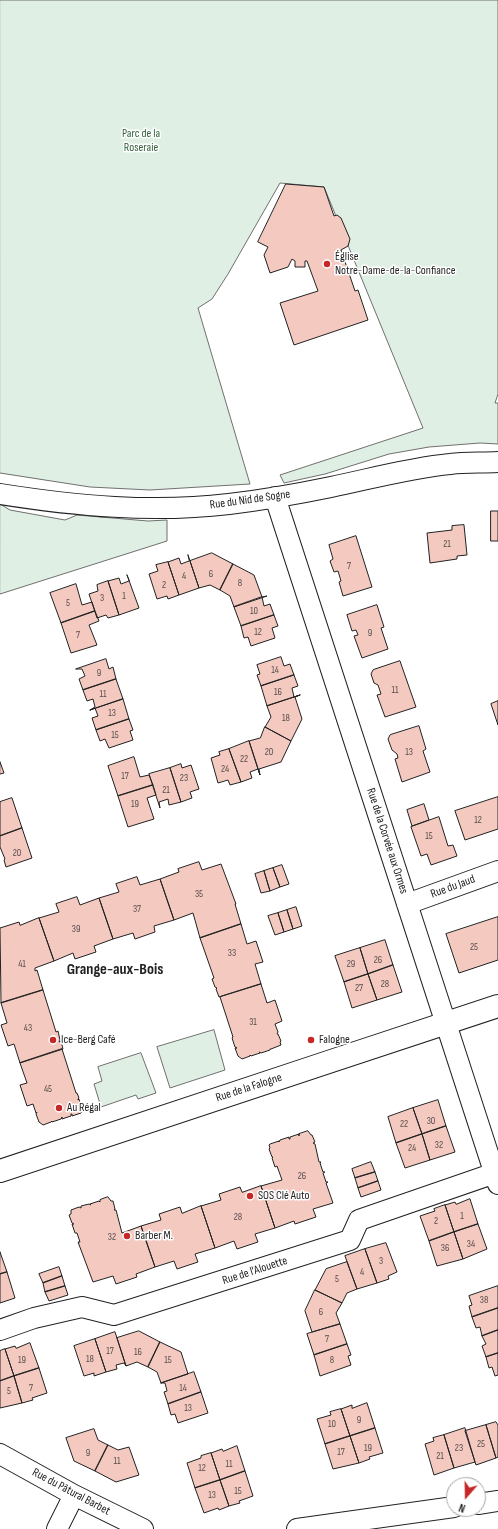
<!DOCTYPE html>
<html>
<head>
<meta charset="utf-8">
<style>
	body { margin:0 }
	#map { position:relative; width:498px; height:1529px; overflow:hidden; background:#fff; font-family:"Sofia Sans Condensed",sans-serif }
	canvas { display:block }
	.north { position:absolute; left:446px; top:1477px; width:40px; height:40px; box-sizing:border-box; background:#fff; border:1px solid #a7a7a7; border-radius:50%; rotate:200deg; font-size:11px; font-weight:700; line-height:16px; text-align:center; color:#222 }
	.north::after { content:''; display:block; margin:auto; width:14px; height:18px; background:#c62828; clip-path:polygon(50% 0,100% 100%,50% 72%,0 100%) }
</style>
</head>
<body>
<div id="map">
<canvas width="498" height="1529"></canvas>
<div class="north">N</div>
</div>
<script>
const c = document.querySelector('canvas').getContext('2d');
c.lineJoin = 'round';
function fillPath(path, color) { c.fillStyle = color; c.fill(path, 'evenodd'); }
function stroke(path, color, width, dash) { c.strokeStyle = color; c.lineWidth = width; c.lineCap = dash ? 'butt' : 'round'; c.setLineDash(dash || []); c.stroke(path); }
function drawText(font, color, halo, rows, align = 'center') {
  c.font = font + ' "Sofia Sans Condensed",sans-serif'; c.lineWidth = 3; c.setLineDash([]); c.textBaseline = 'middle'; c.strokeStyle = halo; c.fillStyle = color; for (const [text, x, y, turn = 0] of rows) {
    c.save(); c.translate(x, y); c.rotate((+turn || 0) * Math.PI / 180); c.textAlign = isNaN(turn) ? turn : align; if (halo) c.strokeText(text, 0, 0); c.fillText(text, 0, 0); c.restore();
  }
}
const green = new Path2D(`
	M0 0H498V394L495 403H498V444L480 443 429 447 389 454 325 474 284 483 280 475 423 428 324 187 280 183 228 274 212 299 198 308 250 484 150 490 90 487 0 473Z
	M0 504 10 510 65 520 77 515 148 521 167 520V541L0 594Z
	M214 1030 225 1070 170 1088 157 1047Z
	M141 1053 156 1093 138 1099 136 1095 101 1107 94 1084 102 1081 98 1067Z`);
fillPath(green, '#e0efe3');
stroke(green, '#6f6f6f', 1);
const building = new Path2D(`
	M286 184 324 187 334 216 337 215 341 218 350 239 348 246 341 250 355 291 358 290 368 320 294 345 280 303 318 291 307 261H305V267H295V261L292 259 288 267 270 273 264 255 268 247 258 242Z
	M491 511H498V541H491Z
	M464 525 467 555 457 556V559L430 563 427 533 452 530V526Z
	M356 536 372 587 343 596 339 582 341 581 338 571 334 572 330 561 333 559 329 545Z
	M212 553 233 564 220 590 210 585 199 588 190 561Z
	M188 555 199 588 179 595 168 562 179 558 181 564 189 561Z
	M168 562 179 595 168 599 167 596 157 599 149 574 158 571 156 565Z
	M233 564 254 575 262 597 267 596 234 607 230 596 220 590Z
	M127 575 139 608 119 615 108 581 119 578 121 584 129 581Z
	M108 581 119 615 108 618 106 615 97 618 89 594 98 591 97 585Z
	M76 584 82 605 92 602 95 611 61 623 50 593Z
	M262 597 264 606 270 604 274 615 241 626 234 607Z
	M377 605 384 627 381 628 388 649 362 658 354 636 358 635 356 630 352 631 347 615Z
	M95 611 99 621 89 625 97 645 71 653 61 623Z
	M274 615 278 626 272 628 275 638 251 646 248 637 244 638 241 626Z
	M281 657 284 666 290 664 294 675 261 686 257 675 260 674 257 665Z
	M106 659 109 669 113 667 116 679 83 690 79 679 85 676 82 669H76Z
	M400 661 416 707 385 717 377 695 381 694 378 685 374 683 371 674 373 670Z
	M294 675 298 686 292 688 294 697 300 695 267 706 261 686Z
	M116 679 123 699 90 710 95 707 93 699 87 701 83 690Z
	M300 695 295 697 302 719 291 741 265 727 271 717 267 706Z
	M123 699 129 719 96 730 92 718 98 716 95 708 90 710Z
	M498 701V725L491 704Z
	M129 719 133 730 130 731 133 740 109 748 105 739 100 741 96 730Z
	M419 726 426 749 423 751 430 772 402 782 395 759 398 758 397 754 392 750 388 739 390 735Z
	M265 727 291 741 281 762 259 769 260 775 249 741 260 738Z
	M249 741 260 775 258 769 250 772 252 778 241 782 229 749Z
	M229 749 241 782 230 785 228 780 218 783 211 758 220 755 219 752Z
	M134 757 140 777 149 775 153 785 118 796 108 766Z
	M0 762 4 773 0 774Z
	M181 764 182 768 191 765 199 789 190 792 192 798 181 802 170 768Z
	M170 768 181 802 169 805 168 799 159 802 160 808 149 774Z
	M153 785 156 795 147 798 154 819 128 827 118 796Z
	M498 797V829L465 840 455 811Z
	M12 798 22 828 0 836V802Z
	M424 804 429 820 412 826 407 810Z
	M439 817 448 846 453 845 457 856 431 865 427 854 421 856 411 827Z
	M22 828 32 858 6 867 4 860 5 859 0 847V836Z
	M199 862 202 870 221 864 236 904H235L241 924 200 938 193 913 174 920 160 879 179 872 178 869Z
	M282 865 289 884 280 887 273 868Z
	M273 868 280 887 270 891 264 871Z
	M264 871 270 891 261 893 255 874Z
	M137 877 140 885 160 879 174 920 154 926 155 932 135 939 133 933 113 939 99 898 119 892 116 884Z
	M77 897 80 905 99 898 113 939 94 946 96 952 75 959 73 953 54 961 39 918 59 912 56 904Z
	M296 907 302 926 293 929 287 910Z
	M287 910 293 929 284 932 278 913Z
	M278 913 284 932 275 935 268 916Z
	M498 917V960L459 973 446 934Z
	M39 918 54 961 35 968V971L37 970 43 990 1 1003 0 928 19 922 20 925Z
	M241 924 247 944 256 941 263 962 255 964 261 984 219 997 216 989 217 988 215 987 212 979 214 978 200 938Z
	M385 940 393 965 368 974 360 948Z
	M360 948 368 974 344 982 335 956Z
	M393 965 402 992 377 1000 368 974Z
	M368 974 377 1000 352 1008 344 982Z
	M261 984 267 1003 275 1000 282 1021 275 1024 278 1032 277 1034H278L281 1041 280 1042 281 1045 271 1049H270V1050L261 1053 259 1052 260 1053 251 1056 250 1055V1056L242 1059 238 1056 235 1048H237L235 1047 232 1038 233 1037 220 997Z
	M43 990 56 1032 58 1031 60 1040 59 1042 61 1041 63 1049 20 1063 14 1044 8 1046 1 1025 7 1023 1 1003Z
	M62 1049 76 1093H77L79 1098 78 1099V1100L79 1099 82 1111 81 1113 72 1116V1114H71V1116L62 1119V1117L61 1119 52 1122V1121L51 1122 43 1125 39 1122 36 1114 37 1112 36 1113 33 1104 27 1106 20 1085 27 1083 20 1063Z
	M438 1100 446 1126 422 1134 413 1108Z
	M413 1108 422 1134 396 1143 388 1117Z
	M446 1126 455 1152 430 1160 422 1134Z
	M308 1131 311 1135H312L315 1142 313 1143 315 1144 319 1162H321L320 1163 323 1172H325L323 1173 326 1182H328L326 1183 333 1203 313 1209 316 1217 295 1224 294 1221 275 1228 261 1186 282 1180 277 1166 275 1167 272 1158 273 1157H272L269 1149 270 1148 269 1145 270 1144 279 1141V1142L280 1140 289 1137V1139H290V1137L299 1134V1136V1134Z
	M422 1134 430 1160 405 1168 396 1143Z
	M371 1162 375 1172 355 1178 352 1169Z
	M375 1172 378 1181 358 1188 355 1178Z
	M378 1181 381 1190 361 1197 358 1188Z
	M261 1186 275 1228 255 1234 258 1242 237 1249 234 1241 215 1248 201 1206 221 1200 219 1194 240 1187 242 1192Z
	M108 1197 111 1201H113L115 1209 114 1210H116L122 1233 141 1226 155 1267 136 1274 137 1277 116 1284 113 1276 93 1282 78 1242H80L77 1233H75L72 1224H74L72 1223 69 1215 71 1214V1210L79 1207 81 1208V1206L89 1204 91 1205 90 1204 99 1201 100 1202V1200Z
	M470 1199 478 1224 454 1232 445 1205 455 1202 456 1204Z
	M445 1205 454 1232 429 1241 420 1216 435 1211 434 1209Z
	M201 1206 215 1248 195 1254 198 1262 177 1269 174 1261 155 1267 141 1226 161 1220 159 1214 180 1207 182 1213Z
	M478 1224 487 1249 463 1259 454 1232Z
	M454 1232 463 1259 437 1266 429 1241Z
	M386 1243 397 1272 388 1276 389 1279 377 1283 365 1249Z
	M365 1249 377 1283 357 1289 345 1256Z
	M0 1252 7 1272 0 1274Z
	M347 1262 357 1289 347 1293 342 1303 315 1290 326 1269Z
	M59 1267 62 1276 43 1283 39 1274Z
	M7 1272 15 1298 0 1303V1274Z
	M62 1276 65 1286 45 1292 43 1283Z
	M65 1286 68 1295 49 1301 45 1292Z
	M498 1286V1308L472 1317 469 1306 472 1305 469 1296Z
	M315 1290 342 1303 336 1313 340 1324 312 1332 305 1311Z
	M498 1308V1330L482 1336 480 1327 476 1328 472 1317Z
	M340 1324 347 1344 314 1355 307 1334Z
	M498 1330V1353L486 1357 482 1346 486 1344 482 1336Z
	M139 1331 160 1342 148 1367 137 1362 126 1366 117 1338Z
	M115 1332 126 1366 124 1363 116 1365 117 1369 106 1372 95 1339Z
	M95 1339 106 1372 94 1376V1373L84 1376 74 1346Z
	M160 1342 181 1352 188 1374 161 1383 157 1372 148 1367Z
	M30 1343 39 1368 14 1376 5 1349 15 1346 16 1348Z
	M347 1344 351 1355 348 1356 351 1365 320 1376 314 1355Z
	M5 1349 14 1376 0 1381V1351Z
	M498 1353V1375L495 1376 492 1367 489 1368 486 1357Z
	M39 1368 47 1393 32 1398 33 1400 22 1403 14 1376Z
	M194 1372 201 1392 168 1404 164 1392 167 1391 165 1383H161Z
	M14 1376 22 1403 0 1408V1381Z
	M201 1392 208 1413 178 1423 175 1414 171 1415 168 1404Z
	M367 1403 375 1428 350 1436 341 1409 352 1405V1408Z
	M341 1409 350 1436 325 1444 317 1419 331 1415 330 1412Z
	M496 1422 498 1425V1457L496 1458 486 1425Z
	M486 1425 496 1458 476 1465 465 1431Z
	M375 1428 383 1453 369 1457 370 1459 359 1463 350 1436Z
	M465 1428 475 1462 454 1468 444 1435Z
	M94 1429 98 1440 108 1445 95 1471 74 1461 66 1438Z
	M444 1435 454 1468 434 1475 425 1444 434 1441 433 1438Z
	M350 1436 359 1463 333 1469 325 1444Z
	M108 1445 118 1450 129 1447 139 1475 116 1482 95 1471Z
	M237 1446 245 1471 220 1480 211 1453 222 1449 223 1451Z
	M211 1453 220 1480 195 1488 187 1463 201 1458V1456Z
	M245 1471 253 1496 239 1501 240 1503 229 1506 220 1480Z
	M220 1480 229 1506 219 1510 218 1508 204 1513 195 1488Z`);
fillPath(building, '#f3c9c0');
stroke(building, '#222', 1);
const street = new Path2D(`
	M0 494C76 506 153 513 229 504 263 500 297 494 331 487 370 479 409 468 450 464 466 462 482 463 498 462
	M275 497 498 1184
	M407 904 498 871
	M0 1330 34 1318 82 1307 114 1315 350 1240 359 1220 498 1172
	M0 1454 74 1495 143 1529
	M478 1504 498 1501
	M57 1529 74 1495
	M297 1529 454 1507`);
const secondary = new Path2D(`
	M0 1171C166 1115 332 1061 498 1006`);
stroke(street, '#222', 22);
stroke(secondary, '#222', 24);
stroke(street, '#fff', 20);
stroke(secondary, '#fff', 22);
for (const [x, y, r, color] of [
	[327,264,4,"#c62828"],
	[53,1040,4,"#c62828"],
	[311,1040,4,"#c62828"],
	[59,1108,4,"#c62828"],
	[250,1196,4,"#c62828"],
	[127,1236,4,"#c62828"]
]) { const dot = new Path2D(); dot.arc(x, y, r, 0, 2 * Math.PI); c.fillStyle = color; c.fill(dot); stroke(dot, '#fff', 1.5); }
drawText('10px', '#564c4a', null, [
	["21",447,544],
	["7",349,566],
	["6",211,574],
	["4",184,576],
	["8",240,583],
	["2",164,585],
	["1",124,596],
	["3",102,598],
	["5",68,603],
	["10",254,611],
	["12",258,632],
	["9",370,633],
	["7",78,635],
	["14",275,670],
	["9",99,673],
	["11",395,690],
	["16",278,692],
	["11",103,694],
	["13",112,713],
	["18",286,718],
	["15",115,735],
	["20",269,752],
	["13",409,752],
	["22",244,759],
	["24",225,769],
	["17",125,776],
	["23",184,778],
	["21",166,790],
	["19",135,804],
	["12",478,820],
	["15",429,836],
	["20",17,853],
	["35",199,894],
	["37",137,909],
	["39",76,929],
	["25",474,947],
	["33",232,953],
	["26",378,960],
	["41",22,964],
	["29",351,964],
	["28",385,984],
	["27",359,988],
	["31",253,1022],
	["43",28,1028],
	["45",48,1089],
	["30",431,1121],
	["22",404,1124],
	["32",439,1145],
	["24",412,1148],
	["26",302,1176],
	["1",462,1216],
	["28",238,1217],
	["2",436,1221],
	["32",112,1237],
	["34",471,1244],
	["36",445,1248],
	["3",381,1261],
	["4",362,1272],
	["5",337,1279],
	["38",484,1300],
	["6",321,1312],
	["7",327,1339],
	["17",110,1351],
	["16",138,1352],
	["18",90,1359],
	["19",22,1360],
	["15",168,1360],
	["8",332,1360],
	["7",31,1388],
	["14",183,1388],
	["5",9,1391],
	["13",188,1408],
	["9",359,1420],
	["10",332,1424],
	["25",481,1444],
	["19",368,1448],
	["23",459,1448],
	["17",341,1452],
	["9",88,1453],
	["21",440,1456],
	["11",117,1461],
	["11",229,1464],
	["12",202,1468],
	["15",238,1491],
	["13",212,1495]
]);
drawText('12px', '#2f5e38', '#fff', [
	["Parc de la",141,134],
	["Roseraie",141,148]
]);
drawText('12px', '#222', '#fff', [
	["Église",335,257],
	["Notre-Dame-de-la-Confiance",335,271],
	["Ice-Berg Café",61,1040],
	["Falogne",319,1040],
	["Au Régal",67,1108],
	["SOS Clé Auto",258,1196],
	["Barber M.",135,1236]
], 'left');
drawText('12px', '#222', '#fff', [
	["Rue du Nid de Sogne",250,500,-8],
	["Rue de la Corvée aux Ormes",387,841,72],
	["Rue du Jaud",453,887,-20],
	["Rue de la Falogne",249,1088,-18],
	["Rue de l'Alouette",255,1271,-18],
	["Rue du Pâtural Barbet",71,1492,28]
]);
drawText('bold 16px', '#222', '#fff', [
	["Grange-aux-Bois",115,970]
]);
</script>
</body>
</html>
